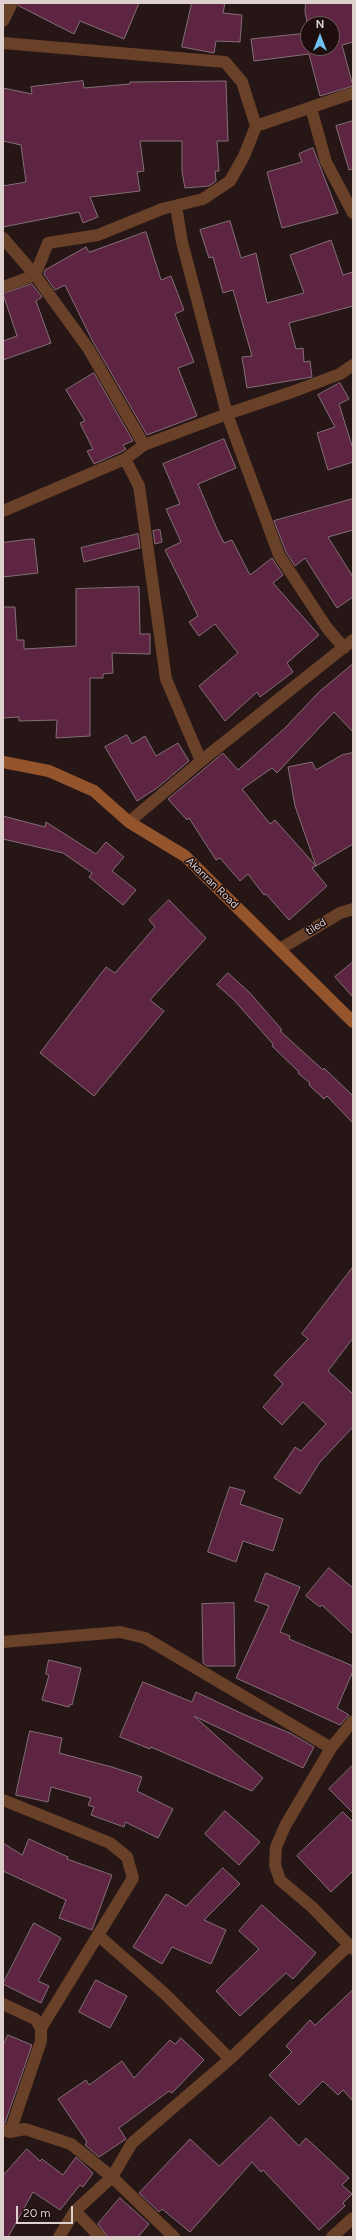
<!DOCTYPE html>
<html>
<head>
<meta charset="utf-8">
<style>
	body { margin:0 }
	#map { position:relative; width:356px; height:2240px; overflow:hidden; background:#271616; font-family:Figtree,sans-serif }
	canvas { display:block }
	.frame { position:absolute; inset:0; border:4px solid #ddd0cf; pointer-events:none }
	.north { position:absolute; left:300px; top:16px; width:40px; height:40px; box-sizing:border-box; background:#1d0d0d; border:1px solid #6a5b5b; border-radius:50%; rotate:0deg; font-size:11px; font-weight:700; line-height:16px; text-align:center; color:#ddd0cf }
	.north::after { content:''; display:block; margin:auto; width:14px; height:18px; background:#6cc3f2; clip-path:polygon(50% 0,100% 100%,50% 72%,0 100%) }
	.scale { position:absolute; left:16px; top:2206px; width:57px; height:18px; box-sizing:border-box; border:2px solid #ddd0cf; border-top:0; padding-left:5px; font-size:12px; line-height:14px; white-space:nowrap; color:#ddd0cf; -webkit-text-stroke:3px #1d0d0d; paint-order:stroke }
</style>
</head>
<body>
<div id="map">
<canvas width="356" height="2240"></canvas>
<div class="frame"></div>
<div class="north">N</div>
<div class="scale">20 m</div>
</div>
<script>
const c = document.querySelector('canvas').getContext('2d');
c.lineJoin = 'round';
function fillPath(path, color) { c.fillStyle = color; c.fill(path, 'evenodd'); }
function stroke(path, color, width, dash) { c.strokeStyle = color; c.lineWidth = width; c.lineCap = dash ? 'butt' : 'round'; c.setLineDash(dash || []); c.stroke(path); }
function drawText(font, color, halo, rows, align = 'center') {
  c.font = font + ' Figtree,sans-serif'; c.lineWidth = 3; c.setLineDash([]); c.textBaseline = 'middle'; c.strokeStyle = halo; c.fillStyle = color; for (const [text, x, y, turn = 0] of rows) {
    c.save(); c.translate(x, y); c.rotate((+turn || 0) * Math.PI / 180); c.textAlign = isNaN(turn) ? turn : align; if (halo) c.strokeText(text, 0, 0); c.fillText(text, 0, 0); c.restore();
  }
}
const building = new Path2D(`
	M19 3H139L124 39 80 21 74 34 19 6Z
	M192 3H225L223 13 242 15 240 42 216 41 214 53 182 47Z
	M306 3H353V42L342 45 353 86 320 96 309 54 254 61 251 39 308 33V48H332V24H308V27L305 11Z
	M83 81 84 88 130 84V82L226 81 228 141H217L219 171H215L216 181 209 186 185 188 182 172V141H140L144 171 137 172 140 191 90 197 98 217 83 223 79 212 3 227V186L26 182 21 145 3 141V88L32 94 31 87Z
	M353 121V169L349 170 336 126Z
	M313 148 338 213 282 228 267 172 302 162 299 154Z
	M230 221 241 258 256 253 267 303 304 293 290 255 331 240 343 275 353 272V306L289 323 296 349 303 348 304 362 310 361 312 377 247 388 242 357 252 356 233 290 223 293 213 257 209 258 200 230Z
	M146 232 161 280 171 276 184 310 175 314 194 362 178 368 197 416 147 435 92 340 65 285 55 290 44 274 45 270 86 247 89 252Z
	M32 284 42 297 36 301 51 343 3 360V341L17 336 3 294Z
	M94 373 133 441 123 445 126 449 121 452 94 464 87 451 93 449 80 423 85 421 66 390Z
	M340 383 349 399 339 404 353 449V462L328 470 317 433 335 427 318 395Z
	M224 439 236 468 198 484 217 529 224 543 232 540 250 575 272 558 283 575 273 583 319 635 287 663 293 672 260 697 257 692 225 721 199 686 238 653 215 624 199 636 189 622 198 616 165 550 181 542 166 509 180 504 163 464Z
	M353 499V530L328 537 353 577V597L337 608 305 558 295 566 286 552 274 521Z
	M160 530 162 542 155 544 153 531Z
	M138 534 140 548 84 562 81 548Z
	M30 539H34L38 573 3 577V543Z
	M139 587 140 634H150V654L112 653 113 673 103 674V678H90V736L56 738 57 720 19 721V717L3 718V607H15L17 640H24V649L76 646V589Z
	M353 664V732L334 712 277 773 272 768 242 789 270 824 275 820 316 866 312 868 327 886 289 920 266 894 264 895 248 874 240 881 220 858 216 860 189 818 187 820 168 799 223 753 238 770 286 727 319 692Z
	M127 735 132 744 145 736 156 756 178 743 189 761 157 788 137 801 105 747Z
	M353 753V844L316 866 295 806 288 767 312 762 316 770 342 755Z
	M3 816 45 827 46 822 96 854 106 842 124 857 112 871 136 890 123 905 89 877 92 873 63 853 3 839Z
	M169 900 206 938 150 1000 164 1011 94 1096 40 1053 106 967 115 973 155 927 149 920Z
	M353 962V997L335 977Z
	M228 973 249 992 282 1030 280 1031 323 1070 324 1068 353 1096V1123L327 1096 324 1099 309 1085 310 1083 298 1073 299 1072 272 1046 273 1044 234 1000 217 985Z
	M353 1267V1338L328 1371 353 1394V1427L320 1462 300 1494 274 1478 295 1447 301 1451 326 1424 303 1402 282 1425 263 1407 283 1384 274 1375 308 1339 302 1334Z
	M230 1487 245 1491 240 1504 283 1519 273 1551 243 1541 236 1562 208 1552Z
	M329 1568 353 1588V1634L322 1605 320 1607 306 1596Z
	M266 1573 300 1587 280 1632 290 1636 289 1639 353 1666V1671L337 1708 349 1715 340 1725 236 1678 269 1606 255 1601Z
	M234 1603 235 1666H207L203 1663 202 1604Z
	M49 1660 81 1668 72 1705 70 1704 69 1707 42 1700 49 1675 46 1674Z
	M143 1682 192 1702 196 1692 245 1715 290 1733 314 1747 303 1768 194 1716 263 1778 252 1791 151 1747 150 1749 120 1737Z
	M30 1731 62 1738 59 1753 112 1767 142 1777 137 1791 173 1809 158 1838 125 1822 124 1827 91 1815 94 1807 88 1805 91 1798 51 1787 48 1802 16 1795Z
	M353 1765V1813L329 1789Z
	M225 1811 260 1842 239 1865 205 1834Z
	M343 1812 353 1822V1871L331 1892 297 1856Z
	M29 1839 68 1857 67 1859 112 1875 92 1930 59 1918 66 1900 3 1871V1843L22 1855Z
	M223 1868 240 1884 204 1920 226 1930 211 1964 172 1947 162 1964 133 1947 166 1894 186 1906Z
	M262 1905 316 1953 293 1979 286 1973 240 2016 216 1991 259 1949 239 1931Z
	M34 1923 61 1938 38 1981 49 1986 41 2003 3 1984Z
	M96 1980 127 1996 110 2028 79 2012Z
	M353 1990V2101L343 2090 338 2095 323 2081 299 2105 269 2075 292 2052 286 2046 310 2020 315 2025Z
	M8 2035 32 2045 5 2123H3V2046Z
	M181 2038 204 2060 172 2093 169 2091 119 2128 126 2139 99 2157 85 2145 87 2142 58 2099 86 2080 89 2085 122 2061 134 2078 170 2040 175 2044Z
	M271 2117 299 2146 306 2138 349 2178 342 2185 352 2194 343 2203 345 2206 319 2230 263 2170 261 2172 252 2162 190 2232 162 2209 159 2212 139 2193 190 2139 219 2166Z
	M27 2149 40 2161 42 2159 63 2175 76 2157 93 2173 83 2187 80 2185 60 2210 33 2192 8 2237H3V2176Z
	M120 2198 149 2224 138 2237H108L98 2224Z`);
fillPath(building, '#5d2541');
stroke(building, '#836f77', 1);
stroke(new Path2D(`
	M3 21 12 3
	M3 43 225 62 242 82 256 126 244 156 230 181 203 199 162 209 98 235 48 243 35 275 3 287
	M311 108 326 162 353 213
	M256 126 353 93
	M176 206 182 242 227 414 279 555 327 628 344 648
	M3 238 35 275 88 348 144 445
	M125 459 139 486 166 679 201 761
	M3 511 125 459 144 445 227 414 292 392 340 374 353 365
	M129 822 201 761 353 640
	M280 949 340 913 353 909
	M3 1642 120 1632 145 1638 331 1748
	M353 1721 331 1748 285 1826 276 1847 275 1865 280 1880 312 1907 353 1949
	M3 1800 110 1843 127 1857 133 1878 41 2028V2041L10 2132
	M99 1936 165 1994 230 2059
	M3 2004 35 2019 41 2028
	M4 2130 10 2132 25 2129 71 2144 112 2177 174 2237
	M75 2211 100 2237
	M59 2237 75 2211 112 2177 132 2143 230 2059 349 1945
	M332 2237 353 2218`), '#694129', 12);
stroke(new Path2D(`
	M3 762 49 771 94 791 129 822 185 856 353 1022`), '#94542c', 12);
drawText('11px', '#ddd0cf', '#1d0d0d', [
	["Akanran Road",212,883,44],
	["tiled",316,927,-31]
]);
</script>
</body>
</html>
